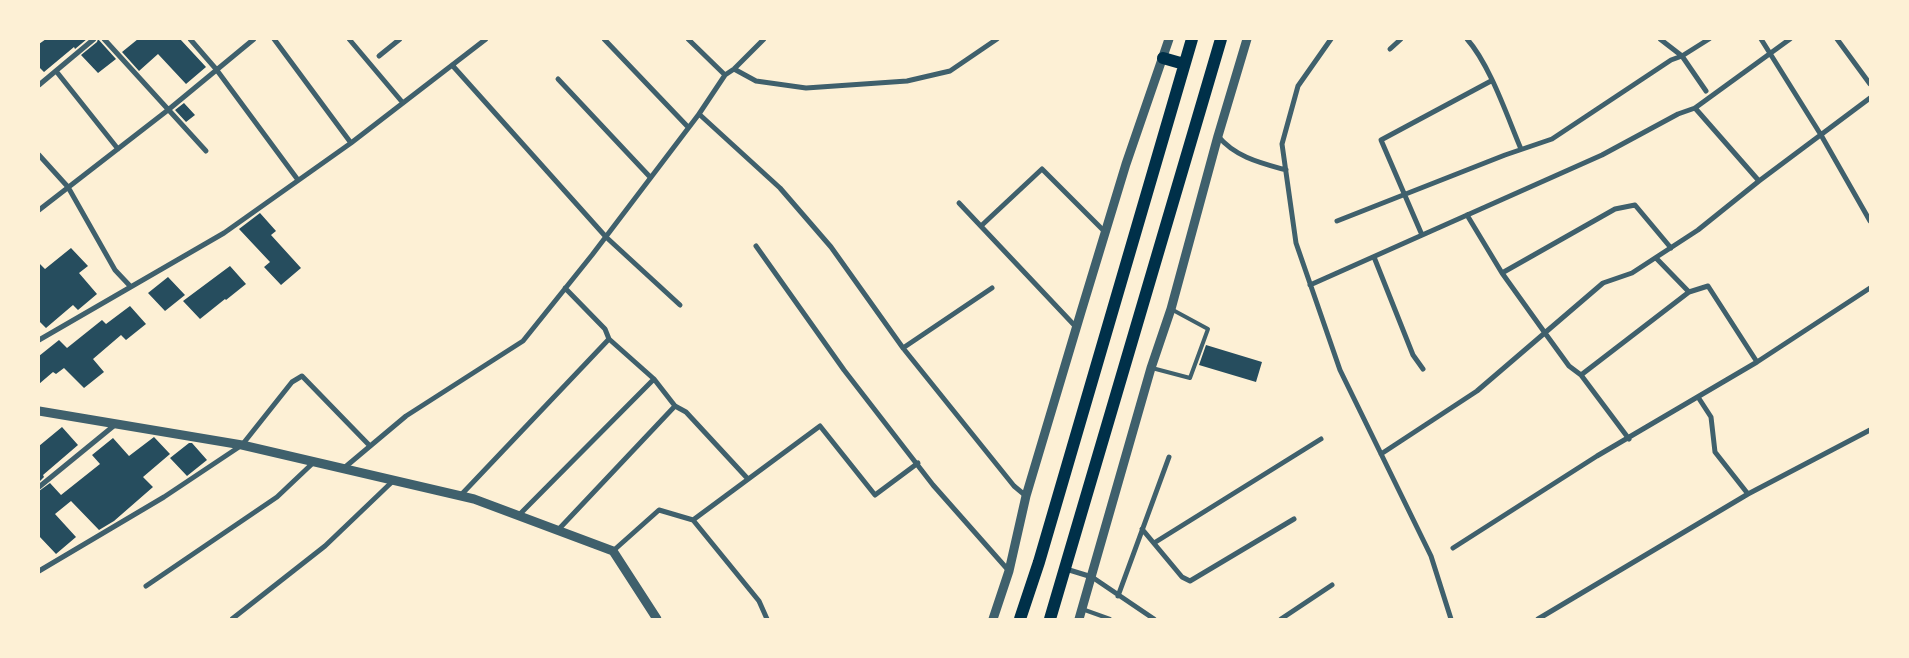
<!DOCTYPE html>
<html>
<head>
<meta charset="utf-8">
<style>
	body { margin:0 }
	#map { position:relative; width:1909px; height:658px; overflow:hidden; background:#fdf0d5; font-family:Overpass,sans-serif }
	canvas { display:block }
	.frame { position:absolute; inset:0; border:40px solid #fdf0d5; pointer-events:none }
</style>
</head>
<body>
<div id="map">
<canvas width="1909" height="658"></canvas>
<div class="frame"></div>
</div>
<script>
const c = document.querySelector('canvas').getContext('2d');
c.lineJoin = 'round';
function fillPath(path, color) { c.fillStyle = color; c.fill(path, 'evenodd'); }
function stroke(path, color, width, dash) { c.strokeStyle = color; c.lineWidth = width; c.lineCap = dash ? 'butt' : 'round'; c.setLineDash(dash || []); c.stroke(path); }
fillPath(new Path2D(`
	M46 39H87L75 49 74 47 44 72 39 67V44Z
	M98 39 116 59 98 73 81 55 97 42Z
	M138 39H180L206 67 186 84 158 54 139 71 122 52Z
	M184 103 195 115 186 122 175 110Z
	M260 213 276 231 271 235 301 268 281 285 264 267 270 262 239 229Z
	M71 248 88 266 79 273 97 294 78 310 73 305 46 328 39 321V263L45 269Z
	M230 266 246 284 226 300 225 299 200 319 183 301Z
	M168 277 185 295 165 311 148 293Z
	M130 306 146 324 126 340 121 335 93 359 104 372 84 388 64 368 56 374 53 372 39 384V356L59 340 67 348 102 320 106 324Z
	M1206 345 1262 362 1256 382 1199 365Z
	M62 427 78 445 43 475 44 477 39 482V446Z
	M154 437 170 454 143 477 153 487 114 521 99 530 71 501 55 514 76 537 56 554 39 536V491L50 483 61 495 100 464 92 455 113 438 129 456Z
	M189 443H192L207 460 187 476 170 458Z`), '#264d5e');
stroke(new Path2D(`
	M1152 368 1190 378 1208 329 1171 309
	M1082 609 1110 619`), '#3f606c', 4);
stroke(new Path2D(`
	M104 39 206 151
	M190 39 216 69 298 180
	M274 39 351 143
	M349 39 403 103
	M604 39 688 127
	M688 39 725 75
	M1331 39 1298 86 1282 144 1296 243 1340 370 1431 556 1451 619
	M1467 39C1490 65 1507 116 1521 149
	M1660 39 1682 56 1706 91
	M1761 39 1821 135 1870 221
	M1837 39 1870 84
	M1390 49 1401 39
	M379 56 400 39
	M452 65 606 237 680 305
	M734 69 756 81 806 88 907 81 950 71 997 39
	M56 71 118 149
	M558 79 650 177
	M39 85 94 39
	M1695 108 1759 181
	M699 114 725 75 734 69 764 39
	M1218 136C1235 157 1261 163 1286 170
	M39 155 68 187 115 270 131 287
	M959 203 1076 327
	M39 210 168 110 254 39
	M1467 215 1502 273 1545 333 1569 366 1581 375 1629 439
	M1337 221 1505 155 1552 139 1671 60 1682 56 1709 39
	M981 226 1042 169 1105 232
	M1422 235 1381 140 1491 81
	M756 246 844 370 933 485 1009 571
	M1374 257 1413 355 1423 369
	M1656 258 1689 292 1708 286 1757 362
	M1502 273 1615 209 1635 205 1671 248
	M1310 285 1602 155 1678 114 1695 108 1790 39
	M565 288 605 329 609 339 654 379 675 406 686 412 748 479
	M39 340 224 233 351 143 486 39
	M903 348 992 288
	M1581 375 1689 292
	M1698 397 1711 417 1715 452 1748 494
	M1381 454 1477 391 1603 283 1632 273 1698 230 1759 181 1870 98
	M344 468 406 416 523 341 592 255 699 114 780 188 831 247 903 348 1014 486 1026 496
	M39 487 116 424
	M460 496 609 339
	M518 516 654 379
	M693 520 820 426 875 495 918 463
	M1142 529 1182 577 1190 581 1294 519
	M558 530 675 406
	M1154 543 1321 439
	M1453 548 1597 456 1757 362 1870 288
	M613 551 659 510 693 520 759 601 767 619
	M1066 569 1092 577 1154 619
	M39 571 164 497 242 445 292 382 302 376 370 446
	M146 586 277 497 314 462
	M1118 596 1169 457
	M232 619 325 546 394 480
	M1281 619 1332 585
	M1538 619 1748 494 1870 430`), '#3f606c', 5);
stroke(new Path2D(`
	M39 411 242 445 474 499 613 551 657 619
	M993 619 1009 571 1026 496 1081 312 1126 164 1169 39
	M1079 619 1151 368 1171 309 1218 136 1247 39`), '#3f606c', 9);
stroke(new Path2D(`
	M1163 58 1184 64
	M1020 619 1039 562 1192 39
	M1050 619 1221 39`), '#003049', 12);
</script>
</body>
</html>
